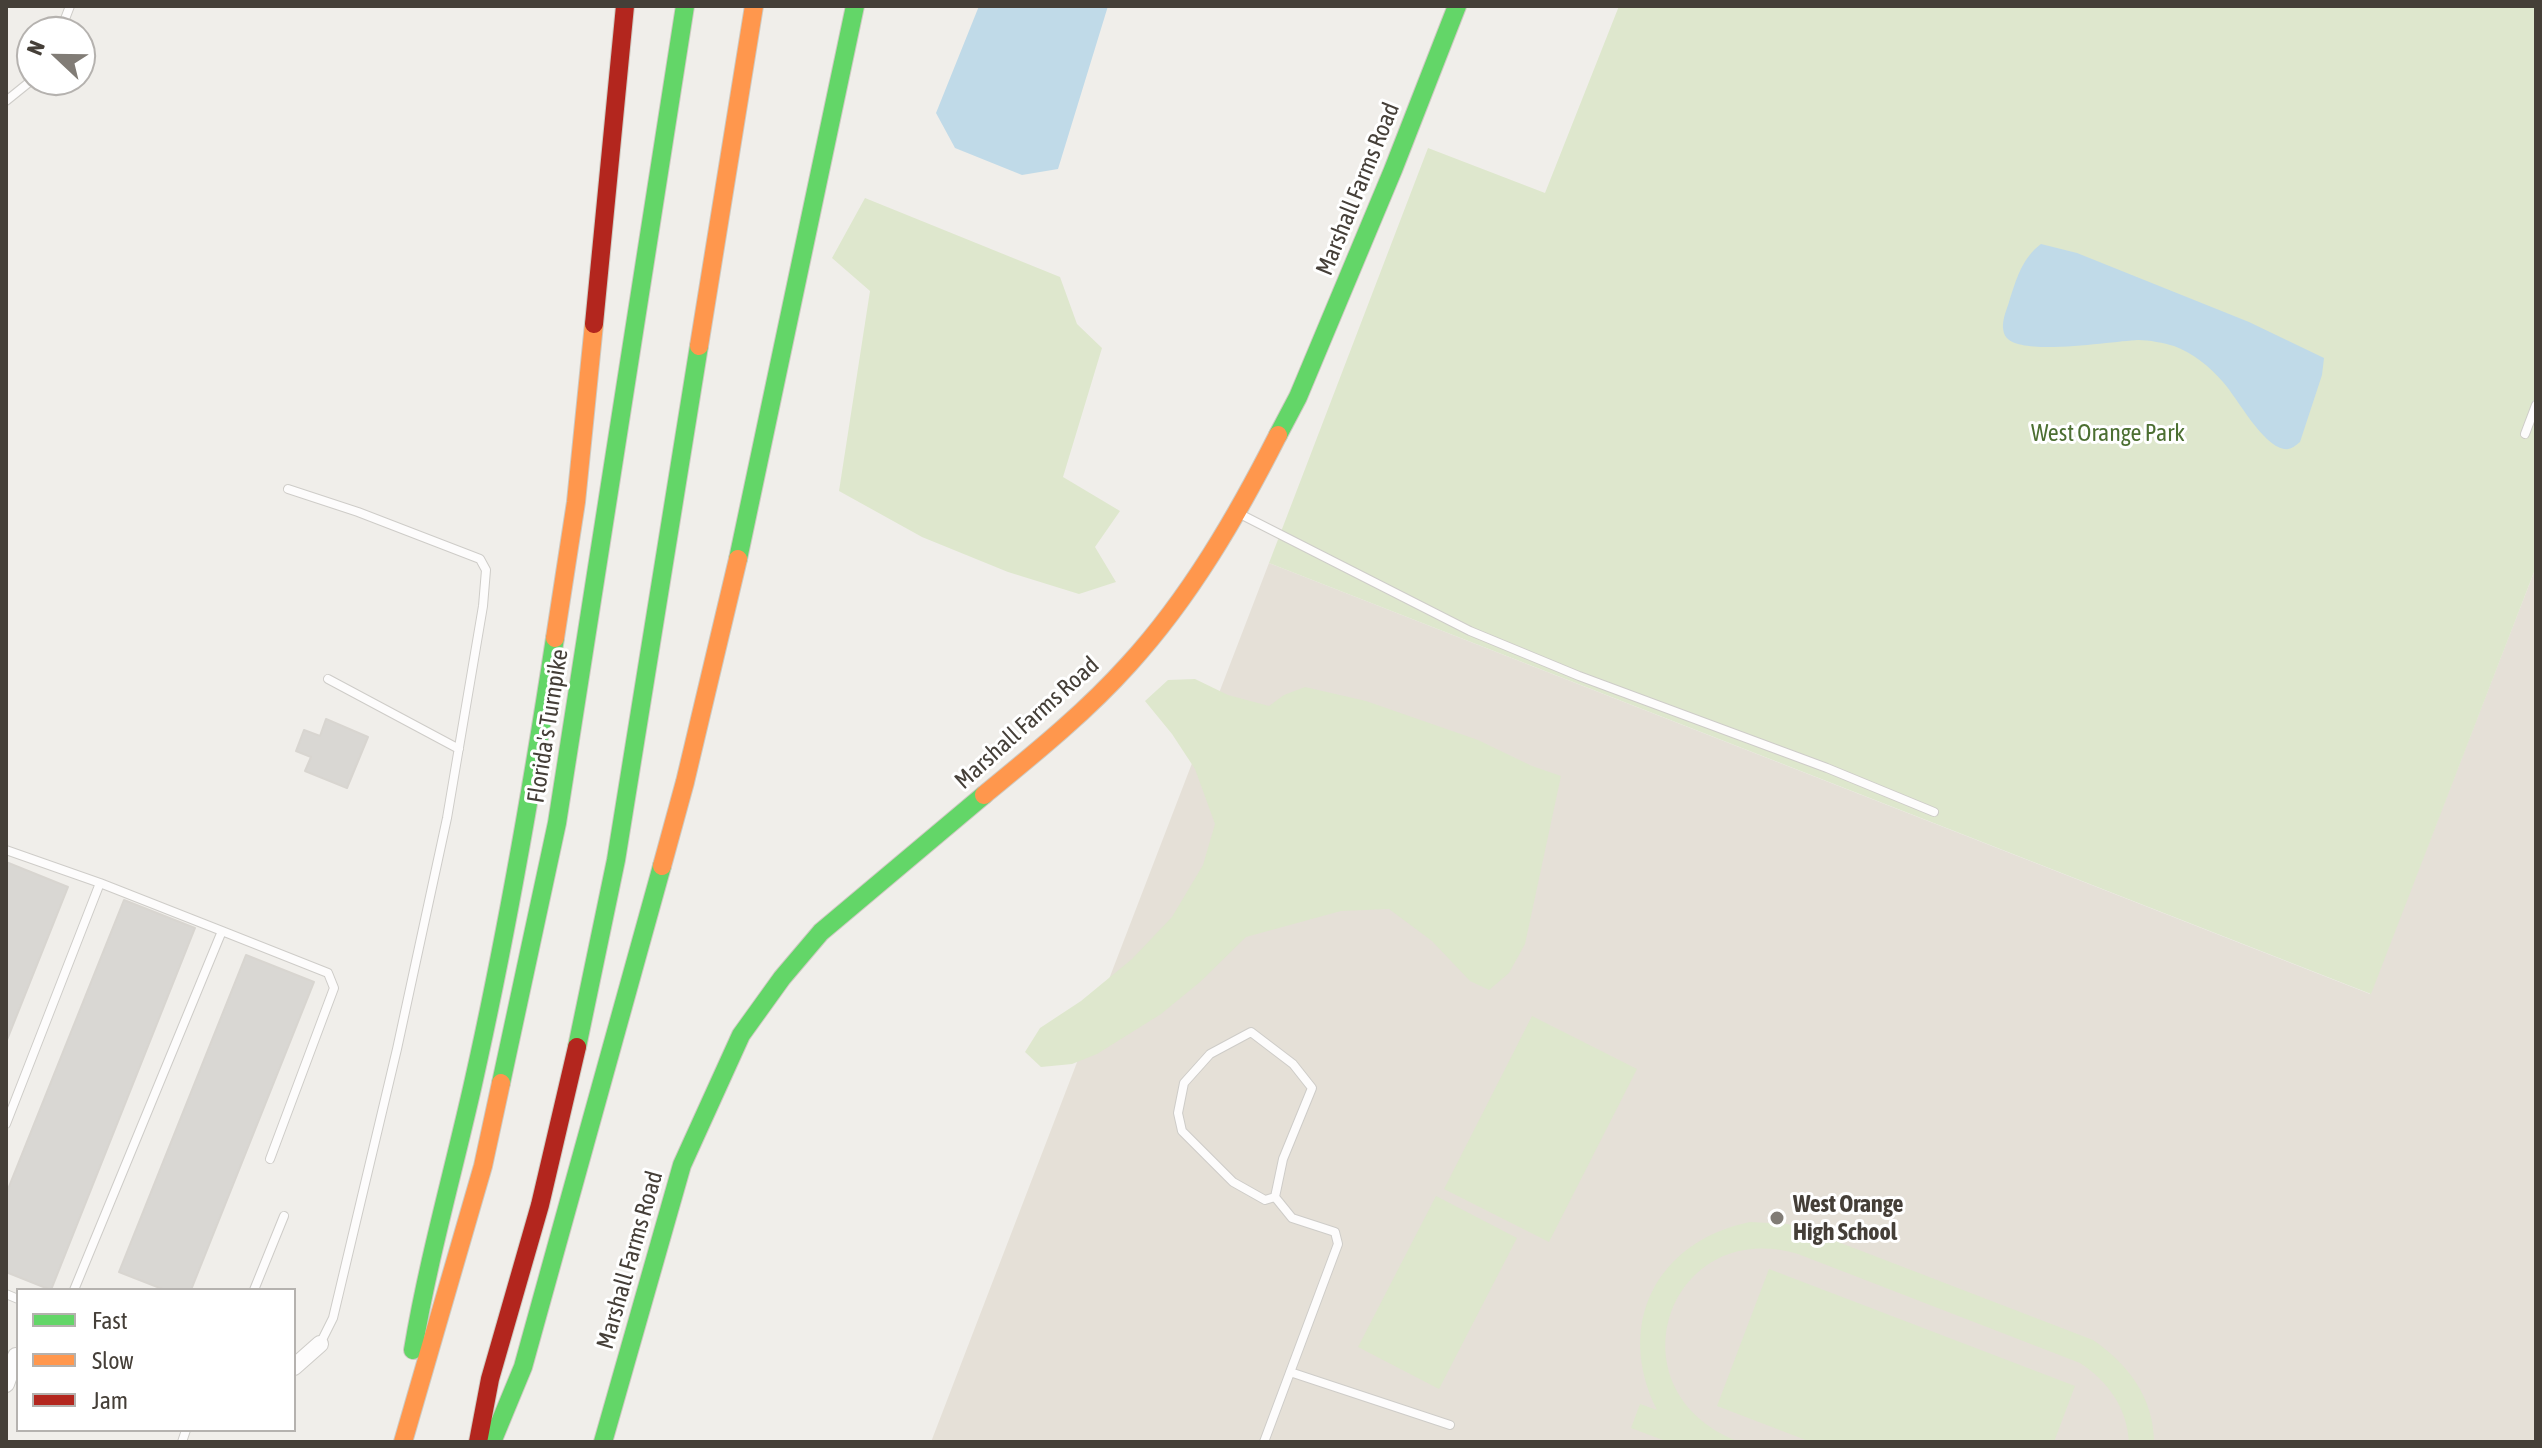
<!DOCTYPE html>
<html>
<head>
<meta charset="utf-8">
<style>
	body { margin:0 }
	#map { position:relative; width:2542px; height:1448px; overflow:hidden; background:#f0eeea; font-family:"Asap Condensed",sans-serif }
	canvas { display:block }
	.frame { position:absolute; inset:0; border:8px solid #453f38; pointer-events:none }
	.legend { position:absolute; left:16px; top:1288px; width:280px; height:144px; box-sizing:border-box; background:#fff; border:2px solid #b5b2af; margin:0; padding:10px 14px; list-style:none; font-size:24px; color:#453f38 }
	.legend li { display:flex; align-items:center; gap:16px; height:40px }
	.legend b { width:40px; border:2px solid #b5b2af }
	.north { position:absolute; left:16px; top:16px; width:80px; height:80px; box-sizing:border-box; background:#fff; border:2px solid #b5b2af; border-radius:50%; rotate:292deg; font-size:22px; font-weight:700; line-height:32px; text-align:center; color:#453f38 }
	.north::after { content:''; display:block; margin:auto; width:28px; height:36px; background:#817c76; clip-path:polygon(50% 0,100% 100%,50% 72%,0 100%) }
</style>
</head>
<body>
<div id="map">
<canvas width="2542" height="1448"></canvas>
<div class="frame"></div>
<ul class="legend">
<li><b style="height:10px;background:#63d668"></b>Fast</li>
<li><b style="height:10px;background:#ff974d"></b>Slow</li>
<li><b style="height:10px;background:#b3261e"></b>Jam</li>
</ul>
<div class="north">N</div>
</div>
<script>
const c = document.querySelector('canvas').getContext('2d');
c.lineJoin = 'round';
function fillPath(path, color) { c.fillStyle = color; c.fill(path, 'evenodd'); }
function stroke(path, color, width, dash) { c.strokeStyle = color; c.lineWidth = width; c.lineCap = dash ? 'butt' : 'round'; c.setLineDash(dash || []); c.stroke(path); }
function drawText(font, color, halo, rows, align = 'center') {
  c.font = font + ' "Asap Condensed",sans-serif'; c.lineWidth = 6; c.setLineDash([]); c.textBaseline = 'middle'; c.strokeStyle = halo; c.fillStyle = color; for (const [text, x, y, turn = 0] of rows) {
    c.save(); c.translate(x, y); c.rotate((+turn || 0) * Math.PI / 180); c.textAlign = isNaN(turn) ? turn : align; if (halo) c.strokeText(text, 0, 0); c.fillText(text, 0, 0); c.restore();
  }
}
fillPath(new Path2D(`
	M1269 563 2370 994 2536 567V1442H931Z`), '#e5e0d7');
fillPath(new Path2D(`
	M1619 6H2536V567L2371 994 1269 563 1428 148 1545 193Z
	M865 198 1060 277 1077 324 1102 348 1063 477 1120 511 1095 547 1116 582 1079 594 1008 572 922 537 839 491 870 291 832 258Z
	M1195 679 1228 695 1269 706 1284 695 1305 687 1366 701 1478 740 1532 766 1561 776 1525 944 1509 973 1489 990 1470 981 1432 941 1389 909 1341 911 1246 937 1200 982 1161 1014 1097 1054 1072 1064 1041 1067 1025 1052 1040 1028 1081 1001 1132 959 1172 917 1203 865 1215 824 1195 769 1172 734 1145 701 1168 680Z
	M1532 1016 1637 1069 1549 1242 1444 1189Z
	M1436 1196 1517 1238 1439 1389 1358 1347Z
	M1750 1222 1788 1224 1807 1230 2093 1340C2128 1364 2154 1398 2154 1442H2129C2127 1408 2108 1381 2080 1363L1798 1254C1668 1215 1607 1392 1740 1442H1668L1631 1428 1640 1404 1657 1410C1614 1324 1657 1241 1750 1222Z
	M1769 1269 2075 1386 2054 1442H1811L1717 1406Z`), '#dee7cd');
fillPath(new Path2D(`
	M979 6H1108L1058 169 1022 175 955 148 936 113Z
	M2041 244 2077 253 2249 322 2324 358 2322 375 2300 442C2295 446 2291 450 2284 449 2262 445 2238 399 2223 382 2210 367 2193 353 2174 346 2164 343 2149 340 2138 340 2114 341 2020 357 2006 337 1999 326 2006 312 2009 302 2016 280 2022 258 2041 244Z`), '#c0dae8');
const building = new Path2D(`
	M326 719 368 737 347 788 305 771 311 757 296 751 304 730 320 736Z
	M6 862 68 887 7 1040H6Z
	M124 900 195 928 51 1290 6 1272V1194Z
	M246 955 314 982 191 1290H165L119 1272Z`);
fillPath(building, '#d9d7d3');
stroke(building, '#d8d5d0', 2);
const lane = new Path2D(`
	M60 32 70 6
	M6 101 32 80
	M2525 434 2536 405
	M288 489 358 512 480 559 486 570 483 606 447 818 397 1049 333 1318 320 1344
	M1238 513 1470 631 1579 676 1827 768 1934 812
	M328 679 459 749
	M6 850 100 883 222 931 74 1290
	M222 931 328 973 334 988 270 1159
	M1251 1032 1293 1064 1312 1088 1283 1159 1275 1197 1265 1200 1233 1182 1182 1131 1178 1113 1184 1083 1210 1054Z
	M6 1124 100 883
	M254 1290 284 1216
	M6 1294 18 1299
	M1290 1372 1450 1425
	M182 1442 186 1430
	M1264 1442 1338 1244 1335 1232 1292 1218 1275 1197`);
const street = new Path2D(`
	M294 1367 320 1344
	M6 1384 16 1356`);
const fast = new Path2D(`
	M1278 435 1298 397 1393 170 1457 6
	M738 559 855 6
	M577 1047 616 860 699 346
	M501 1083 557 823 685 6
	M413 1350C428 1260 453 1173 473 1084 506 937 532 788 555 638
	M492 1442 523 1367 662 866
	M603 1442 682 1165 741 1035 782 978 821 932 984 795`);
const slow = new Path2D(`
	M699 346 754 6
	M555 638 576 502 594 324
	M984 795C1034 754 1085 713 1129 664 1190 597 1237 516 1278 435
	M662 866 685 782 738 559
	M403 1442 483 1166 501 1083`);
const jam = new Path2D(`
	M594 324 625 6
	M478 1442 490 1379 540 1205 577 1047`);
stroke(lane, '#ceccc8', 10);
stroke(street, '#ceccc8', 18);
stroke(fast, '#cecac2', 20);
stroke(slow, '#cecac2', 20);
stroke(jam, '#cecac2', 20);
stroke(lane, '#fdfcfc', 8);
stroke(street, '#fdfcfc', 16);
stroke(fast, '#63d668', 18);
stroke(slow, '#ff974d', 18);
stroke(jam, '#b3261e', 18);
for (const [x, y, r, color] of [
	[1777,1218,8,"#817c76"]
]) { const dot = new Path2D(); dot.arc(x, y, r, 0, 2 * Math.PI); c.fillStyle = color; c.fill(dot); stroke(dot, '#fff', 3); }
drawText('24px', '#453f38', '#fff', [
	["Marshall Farms Road",1358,189,-68],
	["Marshall Farms Road",1027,723,-42],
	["Florida's Turnpike",548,726,-81],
	["Marshall Farms Road",630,1260,-74]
]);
drawText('24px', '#4c6f32', '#fff', [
	["West Orange Park",2108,433]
]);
drawText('bold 24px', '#453f38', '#fff', [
	["West Orange",1793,1204],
	["High School",1793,1232]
], 'left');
</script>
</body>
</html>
